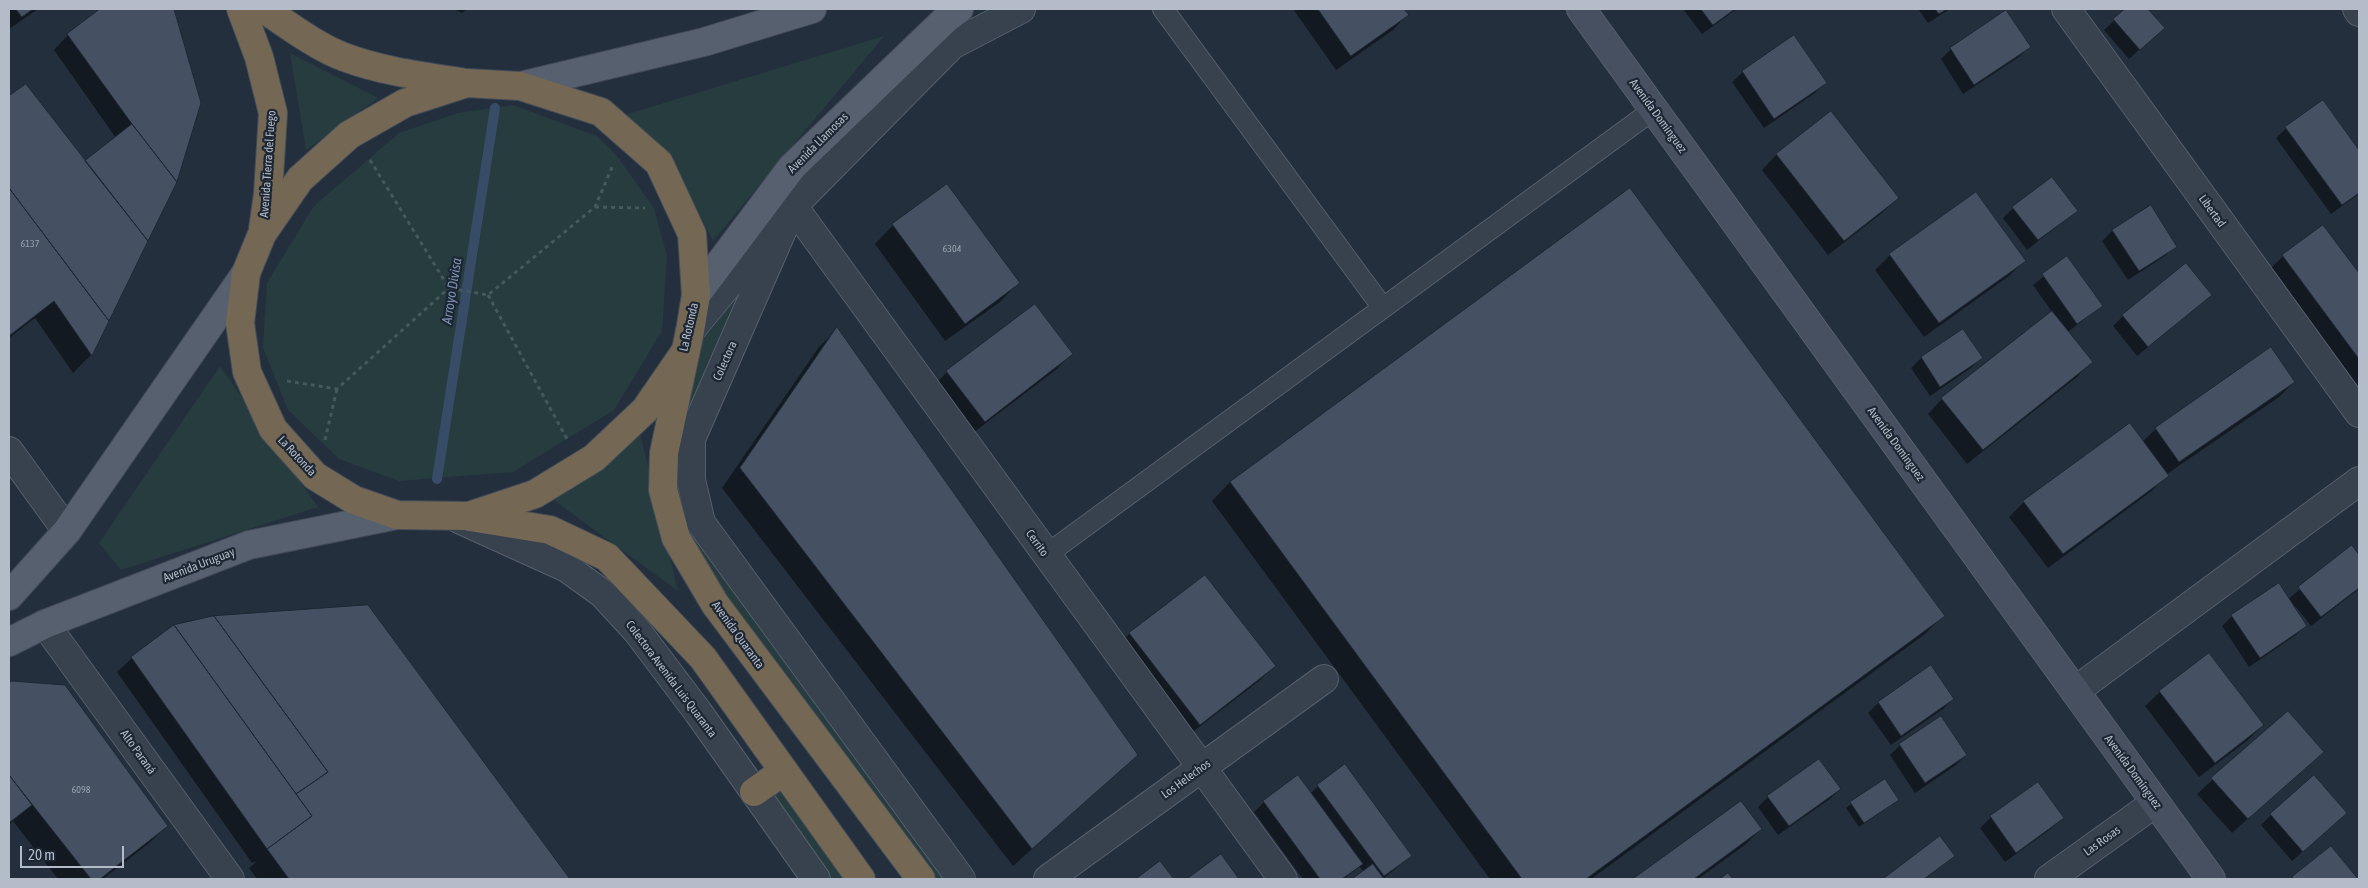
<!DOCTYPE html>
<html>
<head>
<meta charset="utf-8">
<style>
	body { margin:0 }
	#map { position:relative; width:2368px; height:888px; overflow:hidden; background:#242f3e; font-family:"Asap Condensed",sans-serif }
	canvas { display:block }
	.frame { position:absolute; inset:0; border:10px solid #b4bcc9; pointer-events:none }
	.scale { position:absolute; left:20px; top:846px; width:104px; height:22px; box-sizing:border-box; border:2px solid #b4bcc9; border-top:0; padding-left:6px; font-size:15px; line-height:18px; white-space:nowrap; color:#b4bcc9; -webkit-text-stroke:4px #1d2633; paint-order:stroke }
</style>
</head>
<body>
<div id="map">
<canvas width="2368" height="888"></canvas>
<div class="frame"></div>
<div class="scale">20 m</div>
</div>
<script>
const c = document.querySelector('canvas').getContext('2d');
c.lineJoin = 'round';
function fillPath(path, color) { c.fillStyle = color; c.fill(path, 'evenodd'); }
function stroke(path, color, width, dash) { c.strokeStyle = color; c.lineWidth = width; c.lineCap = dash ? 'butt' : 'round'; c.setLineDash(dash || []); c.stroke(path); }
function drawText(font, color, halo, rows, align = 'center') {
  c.font = font + ' "Asap Condensed",sans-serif'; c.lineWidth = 4.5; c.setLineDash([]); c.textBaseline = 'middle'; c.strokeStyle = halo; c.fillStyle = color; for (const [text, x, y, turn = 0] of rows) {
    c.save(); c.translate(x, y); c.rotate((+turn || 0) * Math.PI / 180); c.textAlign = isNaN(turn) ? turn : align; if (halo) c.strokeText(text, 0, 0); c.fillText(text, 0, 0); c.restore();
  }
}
fillPath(new Path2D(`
	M884 36 713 241 692 199 661 150 618 117Z
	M290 53 378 98 306 150Z
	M513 105 597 136 617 156 654 208 667 256 662 331 614 410 513 472 399 481 339 459 288 410 263 348 267 283 313 207 399 133 458 113Z
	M744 289 683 439 693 528 951 879H933L739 621 684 534 674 441 694 349Z
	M220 366 318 507 121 570 99 543Z
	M640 433 678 591 548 496Z
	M784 787 850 879H830L771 795Z`), '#263c3f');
fillPath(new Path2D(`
	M9 9H38L9 29Z
	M103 9H173L200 103 147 240 91 355 73 373 35 318 9 338V98L26 86 86 162 116 138 54 50 68 35Z
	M453 9H467L462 13Z
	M1293 9H1403L1407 15 1393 30 1336 70Z
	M1683 9H1737L1702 34Z
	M1918 9H1950L1928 23Z
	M2127 9H2147L2163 28 2129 59 2104 30Z
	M1793 37 1825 83 1815 93 1764 128 1732 82 1743 72Z
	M2029 47 2019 57 1963 94 1941 59 1951 49Z
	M2322 101 2359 152V194L2331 214 2276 138 2286 128Z
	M1830 113 1897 198 1882 213 1828 255 1762 170 1776 155Z
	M2013 208 2076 211 2027 250 2003 218Z
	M893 225 1018 283 1000 302 945 341 875 244Z
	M2323 226 2359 275V386L2356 388 2268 271 2283 256Z
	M2112 231 2175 246 2165 256 2128 280 2102 241Z
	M1890 255 2024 261 2009 276 1924 337 1875 270Z
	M2067 258 2101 306 2068 332 2091 362 2077 377 1967 464 1928 414 1942 399 2052 312 2033 285Z
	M2200 305 2137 356 2113 326 2123 316Z
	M837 329 1136 755 1013 866 722 488 819 347Z
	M1963 331 1981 358 1971 368 1930 396 1911 368 1921 358Z
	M1071 354 1057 369 969 436 932 387 947 372Z
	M2294 382 2279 397 2167 474 2153 490 2048 568 2009 517 2024 502 2142 442 2156 429Z
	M1230 482 1943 616 1925 634 1591 879H1490L1212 501Z
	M2351 547 2359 557V589L2311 626 2296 607 2294 608 2306 625 2296 635 2249 667 2222 626 2232 616 2278 585 2288 599Z
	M367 606 568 879H257L249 868 257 861 252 863 117 672 132 658Z
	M1130 633 1274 666 1259 681 1185 738 1115 648Z
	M1931 667 1953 699 1943 709 1891 745 1868 713 1878 703Z
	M12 682 167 826 148 844 103 879H58L13 821 9 825V684Z
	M2160 692 2263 725 2248 740 2199 777 2145 706Z
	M2287 712 2322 752 2232 833 2197 794Z
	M1941 718 1966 755 1956 765 1915 793 1890 755 1900 745Z
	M1885 780 1898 800 1859 827 1846 808Z
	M2038 784 2062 818 2052 828 2005 862 1980 828 1991 817Z
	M1318 786 1411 856 1383 879H1354L1364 872 1359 866 1344 879H1303L1254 812 1264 802 1310 794Z
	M1840 789 1830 799 1778 835 1758 807 1768 797Z
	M1741 803 1761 829 1746 844 1698 879H1635Z
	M2346 813 2292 861 2261 825 2271 815Z
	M1940 838 1953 855 1925 879H1885Z
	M2331 848 2356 879H2291L2293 878Z`), '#0007');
stroke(new Path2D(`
	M437 479 495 108`), '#394c67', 10);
const building = new Path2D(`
	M16 9H33L22 17Z
	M100 9H174L201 103 177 182 132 124 67 34Z
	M1318 9H1404L1409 15 1351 56Z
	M1701 9H1735L1713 25Z
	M1935 9H1947L1939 14Z
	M2125 9H2148L2165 28 2140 50 2113 19Z
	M2006 10 2031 47 1974 85 1950 48Z
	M1794 35 1827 83 1774 119 1742 71Z
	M26 84 148 241 109 321 9 188V96Z
	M2323 100 2359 150V193L2342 205 2285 127Z
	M1831 111 1899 198 1844 241 1776 154Z
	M132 124 177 182 148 241 85 161Z
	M2052 177 2078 211 2038 240 2012 207Z
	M947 184 1020 283 965 324 892 224Z
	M9 188 109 321 92 356 54 301 9 336Z
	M1630 188 1945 616 1586 879H1522L1230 482Z
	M1976 192 2026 261 1939 323 1889 254Z
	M2151 205 2177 247 2139 271 2112 230Z
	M2323 225 2359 273V359L2282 255Z
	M2067 256 2103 306 2077 324 2042 274Z
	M2186 263 2212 295 2148 347 2122 315Z
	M1035 304 1073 354 985 422 946 371Z
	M2052 311 2093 362 1983 450 1941 398Z
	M837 327 1138 755 1032 849 740 468Z
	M1963 329 1983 358 1940 387 1921 357Z
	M2271 347 2295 382 2179 462 2155 428Z
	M2130 423 2169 476 2063 554 2023 501Z
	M2352 545 2359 555V588L2321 617 2298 587Z
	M1205 575 1276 666 1200 725 1129 633Z
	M2279 583 2307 626 2260 658 2231 615Z
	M368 605 570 879H289L267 849 312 816 296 794 328 772 214 616Z
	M214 616 328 772 296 794 174 625Z
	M174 625 312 816 267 849 131 657Z
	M2209 653 2264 725 2215 763 2159 691Z
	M1931 665 1954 699 1901 736 1878 702Z
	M12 681 65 685 168 826 100 879H91L9 775V683Z
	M2288 711 2324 752 2248 819 2211 778Z
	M1941 716 1967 755 1925 783 1899 744Z
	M1819 759 1841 789 1789 826 1767 796Z
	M1345 764 1412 856 1384 876 1317 785Z
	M9 775 32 805 9 823Z
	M1298 775 1363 864 1342 879H1320L1263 801Z
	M2314 775 2347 813 2303 852 2270 814Z
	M1885 779 1899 800 1864 823 1850 802Z
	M2038 782 2064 818 2016 853 1990 816Z
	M1741 801 1762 829 1694 879H1633Z
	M1940 836 1955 856 1924 879H1883Z
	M2331 846 2358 879H2294L2292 877Z
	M1221 854 1239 879H1187Z
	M1160 861 1174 879H1136Z
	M1373 864 1384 879H1352Z
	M1728 873 1733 879H1720Z`);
fillPath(building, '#455162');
stroke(building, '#1f2835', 1);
const lane = new Path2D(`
	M1163 9 1383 308
	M1046 555 1653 110`);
const street = new Path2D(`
	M2066 9 2359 413
	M2357 9 2359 12
	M793 206 1283 879
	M793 206 691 439V480L701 523 961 879
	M690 331 793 206 952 45 1021 9
	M9 451 67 531
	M459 519 567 568 603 594 637 631 698 712 816 879
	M45 624 230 879
	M2075 691 2359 481
	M1048 879 1324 679
	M2049 879 2155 803`);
const secondary = new Path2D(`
	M1581 9 2211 879`);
const primary = new Path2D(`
	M520 86 704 42 812 9
	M696 295 792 167 946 19 959 9
	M9 596 67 531 246 273
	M9 642 45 624 249 545 397 515`);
const highway = new Path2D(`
	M241 9 259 57 273 113 268 194 263 229
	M264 9C288 25 317 47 344 57 381 71 421 76 461 82
	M685 352 645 410 594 458 535 494 469 516 397 515 354 500 315 476 273 429 247 372 240 323 246 273 262 234 300 179 349 135 405 103 467 83 520 86 601 112 659 163 692 234 696 295 690 331 664 453 663 490 676 538 715 604 921 879
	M470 517 550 530 607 557 703 658 861 879
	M754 792 784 771`);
stroke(lane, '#565f6c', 22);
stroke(street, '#565f6c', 30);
stroke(secondary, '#565f6c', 30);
stroke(primary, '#414a57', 30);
stroke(highway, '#434c59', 30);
stroke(new Path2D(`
	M370 160 449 288 488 295 595 207 613 165
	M595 207 645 208
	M488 295 567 439
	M287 381 337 389 449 288
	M325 440 337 389`), '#44595c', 3, [4, 4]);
stroke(lane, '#38414e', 20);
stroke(street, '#38414e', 28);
stroke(secondary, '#465061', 28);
stroke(primary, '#56606e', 28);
stroke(highway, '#746855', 28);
drawText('10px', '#98a1af', null, [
	["6137",30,244],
	["6304",952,249],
	["6098",81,790]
]);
drawText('12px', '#b4bcc9', '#1d2633', [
	["Avenida Domínguez",1658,116,54],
	["Avenida Llamosas",818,143,-45],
	["Avenida Tierra del Fuego",268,164,-86],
	["Libertad",2212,211,54],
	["La Rotonda",689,327,-77],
	["Colectora",725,361,-66],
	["Avenida Domínguez",1896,444,54],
	["La Rotonda",297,456,47],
	["Cerrito",1037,543,54],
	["Avenida Uruguay",199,565,-21],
	["Avenida Quaranta",738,635,54],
	["Colectora Avenida Luis Quaranta",671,679,53],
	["Alto Paraná",138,752,54],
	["Avenida Domínguez",2133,772,54],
	["Los Helechos",1186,779,-36],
	["Las Rosas",2102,841,-36]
]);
drawText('italic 14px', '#7c92b1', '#1d2633', [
	["Arroyo Divisa",452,291,-81]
]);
</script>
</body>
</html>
